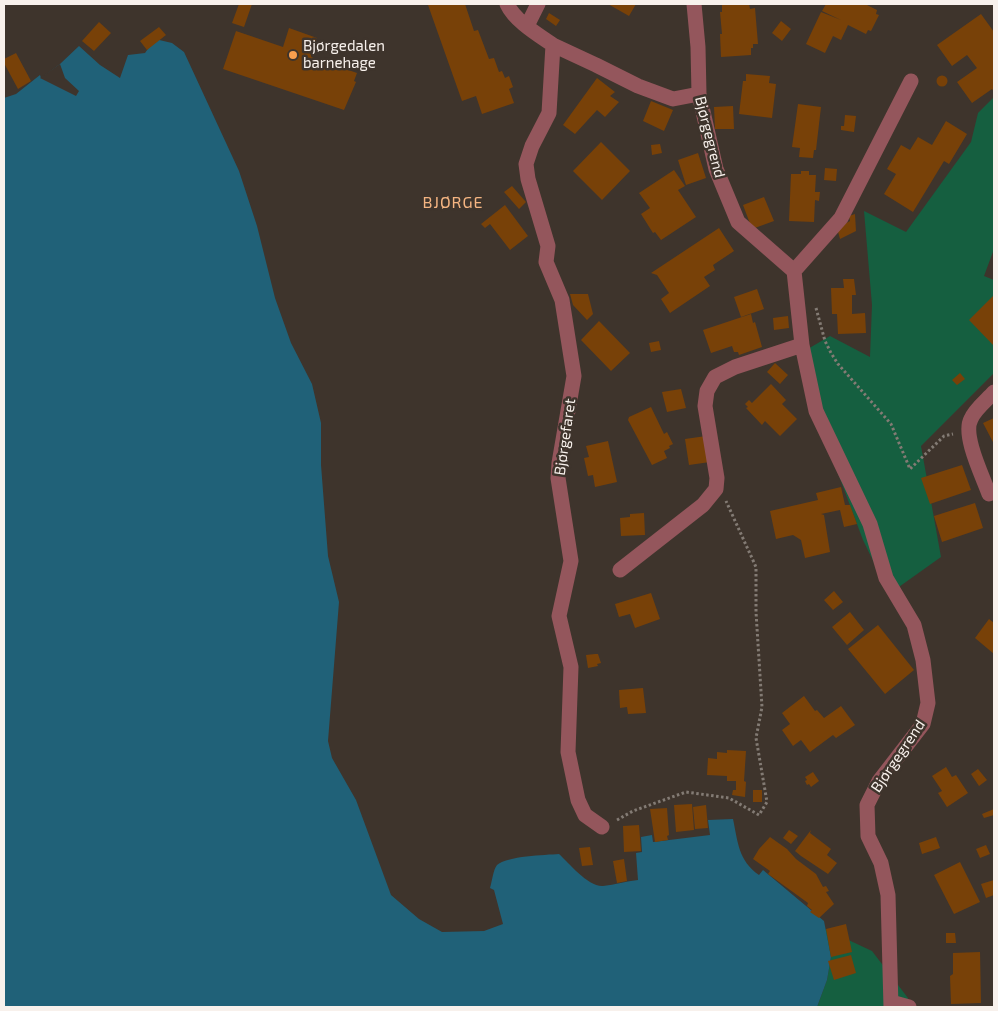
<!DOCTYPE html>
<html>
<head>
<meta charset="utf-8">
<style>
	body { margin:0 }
	#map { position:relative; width:998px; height:1011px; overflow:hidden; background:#3e342c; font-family:"Exo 2",sans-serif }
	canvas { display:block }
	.frame { position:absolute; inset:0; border:5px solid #f8f1ec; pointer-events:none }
</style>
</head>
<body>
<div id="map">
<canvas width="998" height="1011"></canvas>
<div class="frame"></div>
</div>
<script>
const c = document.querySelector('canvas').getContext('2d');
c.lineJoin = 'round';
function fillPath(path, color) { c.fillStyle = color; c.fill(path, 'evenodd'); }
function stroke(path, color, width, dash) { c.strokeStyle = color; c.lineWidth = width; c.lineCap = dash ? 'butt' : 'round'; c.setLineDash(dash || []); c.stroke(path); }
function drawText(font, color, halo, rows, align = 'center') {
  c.font = font + ' "Exo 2",sans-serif'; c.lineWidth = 5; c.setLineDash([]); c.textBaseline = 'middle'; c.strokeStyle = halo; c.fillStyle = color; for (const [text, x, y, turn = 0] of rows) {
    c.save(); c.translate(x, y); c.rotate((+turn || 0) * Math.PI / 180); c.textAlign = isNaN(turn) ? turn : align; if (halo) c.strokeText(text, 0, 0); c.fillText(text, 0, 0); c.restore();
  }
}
fillPath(new Path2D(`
	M994 97V249L984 276 994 280V373L921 446 941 557 889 594 863 540 836 468 806 350 830 336 870 357 872 305 864 211 906 232 971 142 978 113Z
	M825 929 872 951 908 998V1007H817L827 980 831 957Z`), '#155f40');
fillPath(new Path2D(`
	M155 39 172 43 184 52 239 171 257 226 275 298 291 343 312 384 321 423V465L328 556 339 602 328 741 332 758 356 800 391 895 419 919 442 932 484 931 503 924 494 890 490 888C492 882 493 870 497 865 507 856 545 855 559 854 569 863 588 887 603 886 615 885 626 881 638 880L636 853 642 852 641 837 652 835 653 842 710 835 708 820 733 819C738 842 738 860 759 875L763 870 824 921 831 957 827 980 817 1007H4V98L16 94 40 75 41 78 60 64 79 46 100 65 120 78 128 55 145 53Z`), '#206178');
fillPath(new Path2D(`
	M60 64 65 78 79 91 76 96 40 78Z`), '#3e342c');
fillPath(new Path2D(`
	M239 4H252L244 27 232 23Z
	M431 4H465L474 31 478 30 489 59 494 58 499 72 502 71 505 78 509 76 513 87 509 89 514 103 482 114 476 96 462 101 428 5Z
	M608 4H636L629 16Z
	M722 4H749L750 9 755 8 758 44H753V48H751V55L721 57 720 34H722L720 12H722Z
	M826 4H865L877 10 876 14 879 15 871 31 868 30 866 34 848 25 841 40 833 36 825 53 806 44 821 12 841 20 822 11Z
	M549 13 560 20 556 26 546 19Z
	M981 14 994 32V92L992 89 972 103 957 82 977 68 967 55 952 66 937 45Z
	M781 21 791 29 782 41 772 33Z
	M99 22 111 33 94 51 82 41Z
	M159 27 166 35 147 50 140 41Z
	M289 28 317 38 311 57 357 73 354 81 356 82 344 110 223 69 236 31 283 47Z
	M16 53 31 81 18 89 4 63V59Z
	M746 74 770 76 769 83 776 84 772 118 739 114 743 81H746Z
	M936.5 81a5.5 5.5 0 1 1 11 0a5.5 5.5 0 1 1-11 0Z
	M597 78 615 92 610 96 619 102 605 117 597 110 575 134 563 125Z
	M651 101 673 110 664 131 643 121Z
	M798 104 821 107 816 150H814L813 158 799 157 800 148 792 147Z
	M733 106 734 129H715L714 107Z
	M845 115 856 116 854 132 841 130V126H844Z
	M946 121 967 134 949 164 944 161 913 212 884 194 896 174 887 169 901 145 910 150 918 137 932 145Z
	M601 142 630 171 602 200 573 171Z
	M660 144 662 153 652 155 651 145Z
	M698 153 706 178 686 185 678 160Z
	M825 168 837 169 836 181 824 180Z
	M674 170 685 186 678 190 696 217 661 240 655 232 653 233 641 214 650 208 639 193Z
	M801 171H809V175H816L815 192H820L819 201 815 200 814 222 789 221 791 174H801Z
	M512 186 526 202 519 209 504 192Z
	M764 197 774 221 752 229 743 205Z
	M505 205 528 236 510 250 490 224 485 228 481 224Z
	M855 214 856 231 840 239 837 228 850 221 849 216Z
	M719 228 734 251 713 265 715 270 704 277 710 286 670 313 661 299 669 293 657 275 651 273Z
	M843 279H854L856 295H852V314L865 313 866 333 838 334 837 314H832L831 288H844Z
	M757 289 764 309 741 317 734 297Z
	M570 294H588L593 314 587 320 573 305Z
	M994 295V346L969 320Z
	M751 314 753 323 755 322 762 347 739 355 738 352H734L732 346 711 353 703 330Z
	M788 316 789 328 774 330 773 318Z
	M599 321 630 353 611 371 581 340Z
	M659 341 661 350 651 352 649 343Z
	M775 363 788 375 780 384 767 372Z
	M960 373 965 379 957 385 952 380Z
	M771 384 786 400 782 404 797 419 780 436 765 421 762 425 746 408 748 407 745 404 749 400 752 403Z
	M681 389 686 408 667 412 662 392Z
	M651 407 664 434 667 432 673 444 669 446 670 448 664 451 667 458 652 465 628 420 629 417Z
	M994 418V444L983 423Z
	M706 436 710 462 689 465 685 439Z
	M608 441 617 482 595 487 593 475 588 476 584 458 589 457 586 446Z
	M962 465 971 490 930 504 921 478Z
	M841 487 845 505H850L857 524 844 527 840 510 821 514 824 515 830 552 805 558 801 540 793 535 776 539 770 511 818 500 816 493Z
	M975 503 983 528 942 542 934 516Z
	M644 513 645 535 621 536 620 518 630 517V514Z
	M834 591 843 602 833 610 824 600Z
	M651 593 660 619 635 628 630 614 619 617 615 604Z
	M850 612 864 630 847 645 832 627Z
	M989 619 994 623V654L975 638Z
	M878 625 914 670 885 694 848 649Z
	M595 654H598L601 663 597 664 598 666 588 668 586 655Z
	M643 688 646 713 628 714 627 707 620 708 619 690Z
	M804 696 815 711 817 710 824 718 841 706 855 725 836 738 833 735 810 752 801 740 793 746 782 730 790 724 782 713Z
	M727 750 746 751 744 781 746 782 745 797 732 795 733 790H736V781H727V776L707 775 708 758 717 759V752L727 753Z
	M946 767 952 777 956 775 968 793 947 807 938 793 942 791 932 776Z
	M978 769 987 780 979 786 971 774Z
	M813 772 819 781 811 787 809 784 807 785 805 781 807 780 805 777Z
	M753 790H762V802H753Z
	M692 804 694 830 676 832 674 805Z
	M706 805 708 828 695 829 693 807Z
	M667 808 669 835 667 836 668 840 655 842 650 809Z
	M994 809V815L984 818 982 814Z
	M639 825 641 851 624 852 623 826Z
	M789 830 798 836 791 844 783 838Z
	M811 830 810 833 831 849 827 855 837 863 828 874 801 856 795 851Z
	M770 837 787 849 796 859 816 874 823 887 826 886 829 891 826 892 834 904 819 918 810 912 812 910 807 906 808 903 768 874 770 871 753 859 759 849Z
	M936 837 940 848 922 854 919 843Z
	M986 845 990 854 980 858 976 849Z
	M590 847 593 865 582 866 579 848Z
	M624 859 627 881 617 883 613 861Z
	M960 862 980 902 954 914 934 875Z
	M994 880V895L986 898 981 884Z
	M846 924 852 952 831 957 826 929Z
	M946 933H955L956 943H946Z
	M980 952 981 1003 951 1004 950 976 953 974V953Z
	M851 955 856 973 834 980 828 961Z`), '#784108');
stroke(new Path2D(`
	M816 308 825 341 831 353 838 364 891 424 910 469 944 436 953 434
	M617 820 633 811 686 792 729 798 759 815 767 802 756 738 762 707 756 612V567L726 501`), '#837b74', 3, [2.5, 2.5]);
stroke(new Path2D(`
	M507 4C515 21 537 34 553 45L549 113 532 146 526 164 528 179 548 246 546 262 562 300 574 376 559 463 558 478 571 561 559 616 571 667 568 752 578 800 585 815 602 827
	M694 4 698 47 699 94 716 169 738 222 794 271 802 345 816 411 870 524 886 578 914 625 923 660 928 703 923 724 879 781 867 805 868 836 881 863 888 895 891 1007
	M527 26 538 4
	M553 45 596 65 638 86 673 99 699 94
	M794 271 841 218 911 81
	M989 494C983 477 962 435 971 419 975 409 987 400 994 392
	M620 570 703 505 716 489 717 478 705 406 707 391 715 377 735 367 802 345
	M891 1002 909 1007`), '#94565c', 15);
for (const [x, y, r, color] of [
	[293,55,5,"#fa9f4e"]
]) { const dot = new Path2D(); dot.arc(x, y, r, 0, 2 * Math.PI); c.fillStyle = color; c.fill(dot); stroke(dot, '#3e342c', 2); }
drawText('15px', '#f8f1ec', '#3e342c', [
	["Bjørgedalen",303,46],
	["barnehage",303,63]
], 'left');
drawText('15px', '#f8f1ec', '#3e342c', [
	["Bjørgegrend",710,137,76],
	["Bjørgefaret",565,437,-82],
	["Bjørgegrend",898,756,-56]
]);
c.letterSpacing = '1px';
drawText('16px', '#f5b582', '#3e342c', [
	["BJØRGE",453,203]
]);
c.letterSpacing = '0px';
</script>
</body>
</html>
